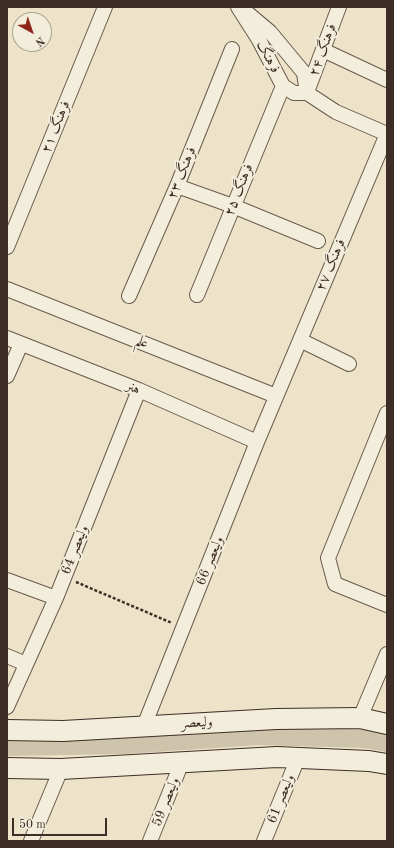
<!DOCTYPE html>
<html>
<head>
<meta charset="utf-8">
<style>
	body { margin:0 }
	#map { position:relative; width:394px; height:848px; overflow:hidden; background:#ece3c8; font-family:"Old Standard TT",serif }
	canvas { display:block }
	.frame { position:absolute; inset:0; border:8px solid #3e2d26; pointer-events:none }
	.north { position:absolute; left:12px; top:12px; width:40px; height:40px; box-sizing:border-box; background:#f3eddb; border:1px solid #aba093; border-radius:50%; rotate:140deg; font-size:11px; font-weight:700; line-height:16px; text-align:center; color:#3e2d26 }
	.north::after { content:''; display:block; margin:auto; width:14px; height:18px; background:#8f2418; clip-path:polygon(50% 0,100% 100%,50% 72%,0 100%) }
	.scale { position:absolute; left:12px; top:818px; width:95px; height:18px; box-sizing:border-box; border:2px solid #3e2d26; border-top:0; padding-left:5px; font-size:12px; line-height:14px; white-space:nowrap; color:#3e2d26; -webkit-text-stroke:3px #f3eddb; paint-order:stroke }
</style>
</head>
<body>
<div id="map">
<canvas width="394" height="848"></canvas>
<div class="frame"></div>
<div class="north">N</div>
<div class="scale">50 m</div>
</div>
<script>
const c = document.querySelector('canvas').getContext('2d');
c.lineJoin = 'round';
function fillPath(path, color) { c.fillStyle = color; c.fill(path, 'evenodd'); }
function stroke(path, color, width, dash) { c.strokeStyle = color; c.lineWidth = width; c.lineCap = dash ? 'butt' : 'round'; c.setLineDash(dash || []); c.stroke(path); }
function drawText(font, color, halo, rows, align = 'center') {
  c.font = font + ' "Old Standard TT",Amiri,serif'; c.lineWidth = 4; c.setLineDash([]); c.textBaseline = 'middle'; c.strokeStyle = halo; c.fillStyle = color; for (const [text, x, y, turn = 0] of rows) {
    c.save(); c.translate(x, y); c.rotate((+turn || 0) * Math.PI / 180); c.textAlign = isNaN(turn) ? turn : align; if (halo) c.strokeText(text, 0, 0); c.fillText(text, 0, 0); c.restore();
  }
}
fillPath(new Path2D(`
	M289 726 369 730 387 733V752L364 748 260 745 124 754 7 756V736Z`), '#cec4ac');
const minor = new Path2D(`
	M238 7 259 40 283 86 294 93H307L336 112 387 134
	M245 11 270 32 304 73 307 93
	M323 50 387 80
	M307 92 339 7
	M177 186 233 206 318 241
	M7 247 105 7
	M7 289 276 396
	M197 295 283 86
	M129 296 177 186 232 49
	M7 338 139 390 257 442
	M300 340 349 364
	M7 376 21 344
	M387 413 328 558 335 584 387 605
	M7 580 56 598
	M7 656 26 664
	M7 707 56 598 139 390
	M360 718 387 654
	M144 726 257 442 387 134
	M31 841 61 769
	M150 841 182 762
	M264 841 298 758`);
const secondary = new Path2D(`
	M7 730 63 731 276 719 360 718 387 724
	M7 768 61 769 277 757 369 761 387 764`);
stroke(minor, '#6a5a4e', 16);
stroke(secondary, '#3e2d26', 22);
stroke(new Path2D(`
	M76 582 172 623`), '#3e2d26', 2.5, [3, 2]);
stroke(minor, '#f3eddb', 14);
stroke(secondary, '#f3eddb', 20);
drawText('14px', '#3e2d26', '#f3eddb', [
	["فرهنگ ۲۴",323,50,-70],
	["فرهنگ",268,57,62],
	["فرهنگ ۲۱",56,127,-68],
	["فرهنگ ۲۳",182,173,-68],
	["فرهنگ ۲۵",239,190,-68],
	["فرهنگ ۲۷",331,265,-67],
	["علم",142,342,22],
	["هنر",133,388,22],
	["ولیعصر 64",75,550,-68],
	["ولیعصر 66",210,561,-68],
	["ولیعصر",197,723,-3],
	["ولیعصر 61",281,799,-68],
	["ولیعصر 59",166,802,-68]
]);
</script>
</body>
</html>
